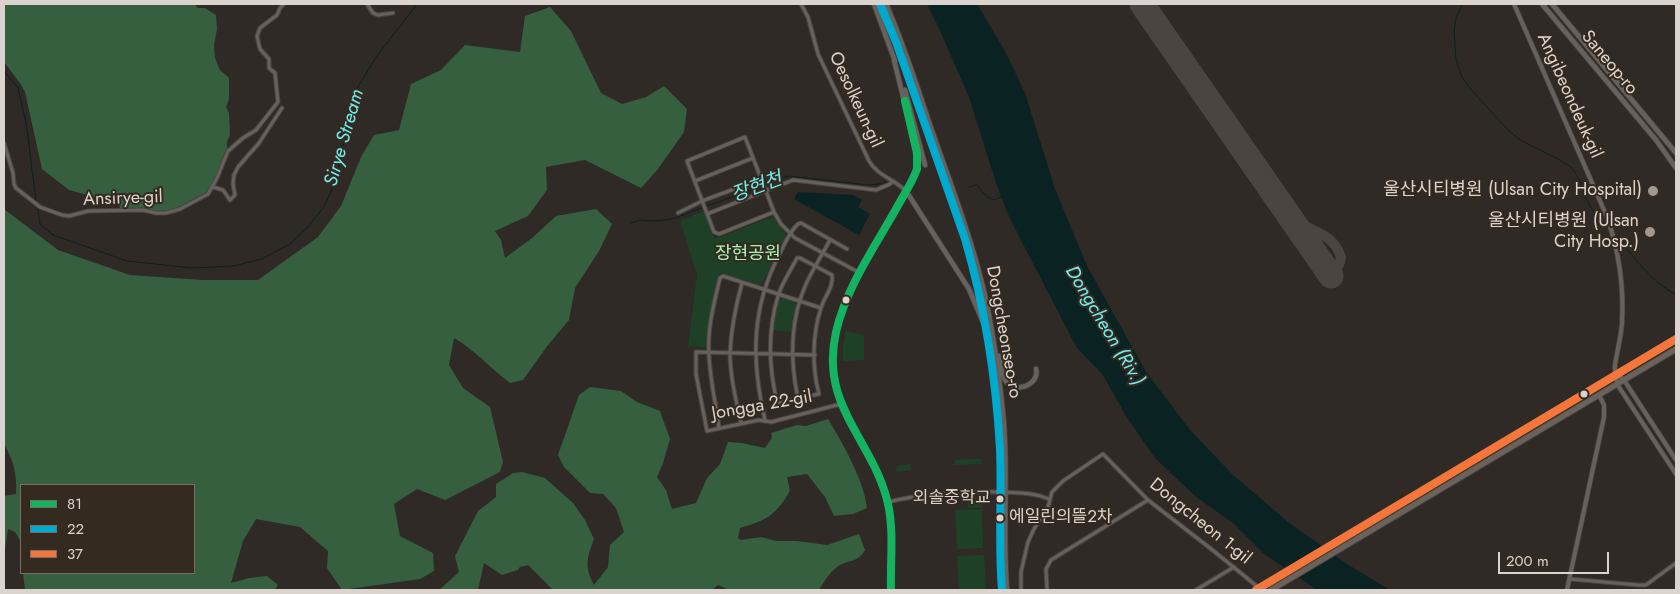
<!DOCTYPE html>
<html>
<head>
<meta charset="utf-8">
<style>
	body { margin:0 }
	#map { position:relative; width:1680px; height:594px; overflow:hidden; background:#2f2a25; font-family:Jost,sans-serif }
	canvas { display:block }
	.frame { position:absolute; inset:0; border:5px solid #dbd4ce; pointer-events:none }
	.legend { position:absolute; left:20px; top:484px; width:175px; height:90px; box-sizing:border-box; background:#342a20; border:1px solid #776e66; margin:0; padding:6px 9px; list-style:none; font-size:15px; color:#dbd4ce }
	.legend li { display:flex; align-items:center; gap:10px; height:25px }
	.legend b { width:25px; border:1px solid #776e66 }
	.scale { position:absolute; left:1498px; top:552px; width:111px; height:22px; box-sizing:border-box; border:2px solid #dbd4ce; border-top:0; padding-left:6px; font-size:15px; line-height:18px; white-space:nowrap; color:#dbd4ce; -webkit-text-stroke:4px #342a20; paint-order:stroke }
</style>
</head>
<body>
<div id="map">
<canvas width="1680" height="594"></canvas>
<div class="frame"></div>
<ul class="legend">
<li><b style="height:6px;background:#13b361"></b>81</li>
<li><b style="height:6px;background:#00a9ce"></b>22</li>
<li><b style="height:6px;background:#f5763a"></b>37</li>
</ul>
<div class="scale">200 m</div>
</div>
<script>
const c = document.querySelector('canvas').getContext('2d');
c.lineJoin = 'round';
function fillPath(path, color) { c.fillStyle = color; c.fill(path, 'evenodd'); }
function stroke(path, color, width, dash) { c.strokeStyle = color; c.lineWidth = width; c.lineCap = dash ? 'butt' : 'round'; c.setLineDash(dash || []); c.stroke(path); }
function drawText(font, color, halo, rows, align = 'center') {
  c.font = font + ' Jost,"Noto Sans KR",sans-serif'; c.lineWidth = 4; c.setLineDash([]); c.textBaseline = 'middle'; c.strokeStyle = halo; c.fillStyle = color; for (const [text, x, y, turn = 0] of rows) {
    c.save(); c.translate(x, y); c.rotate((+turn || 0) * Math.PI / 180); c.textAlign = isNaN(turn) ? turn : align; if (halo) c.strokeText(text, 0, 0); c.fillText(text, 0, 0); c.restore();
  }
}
fillPath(new Path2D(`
	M703 211 715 239 772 217 775 218 786 235 762 283 758 285 720 273 708 326 707 348 688 346 697 274 680 221Z
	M782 298 794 302 797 306 792 332 773 330C775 319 775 306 782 298Z
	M846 331 864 335V360L843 361V345Z
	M971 459H981V464L954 465 955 460Z
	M910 464 911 470 898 472 895 469 897 466Z
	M968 500H982V508H968Z
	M982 509 983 548 957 549 955 510Z
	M984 555 986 590H959L957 556Z`), '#1e4026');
fillPath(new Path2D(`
	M4 4H194L198 8H205L216 15 217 29 214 45 215 58 220 70 229 78V99L226 107 229 113 230 135 227 142V151L215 178 207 192 179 207 166 211 121 210 116 198 102 199 69 190 42 169 25 92 20 83 4 62Z
	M550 7 571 31 601 93 622 104 646 97 664 86 687 109 684 132 658 169 641 188 585 160 546 167 547 190 528 216 495 231 501 240 505 258 532 238 556 216 596 209 612 224 599 251 575 288 569 320 548 345 523 380 510 383C491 369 475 350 454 338L449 365 463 388 490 407 503 462 500 472 445 500 417 489 394 504 400 536 433 553 434 571 420 579 342 590 327 568 328 551 300 527 256 519 243 541 231 583 249 578 267 576 278 585 275 590H25L23 573H194V485H21V542L15 532 8 529 4 556V496L16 494C17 473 14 462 4 444V209L58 250 130 275 203 280H258L318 237 341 206 361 157 374 135 399 130 411 84 441 70 465 45 520 52 525 16Z
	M590 387 621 391 637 402 660 411 670 439 663 463 657 477 666 490 672 509 696 503 707 478 720 464 728 442 742 443 765 448 772 438 771 433 797 425 806 426 828 419C843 444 864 480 867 508L853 514 834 516 825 497 807 474 787 477 790 491C775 516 767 520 740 528L738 538 741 540 761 537 776 541H797L827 545 859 534 865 550C857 564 848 559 837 567 829 573 824 582 819 590H729L718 585 712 590H553L528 565 520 567 518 570 502 575 484 563 478 590H439L459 572 455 556 478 511 496 497V484L513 473 522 472 545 478 573 503 585 520 594 539C587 558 584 566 594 585L608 567 610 545 624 532 616 508 603 494 590 493 564 467 558 455 579 395Z`), '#355f3e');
fillPath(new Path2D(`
	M927 4H977L1005 51 1025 93 1055 189 1087 266 1146 372 1190 430 1232 474 1288 522 1347 564 1390 590H1317L1263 553 1233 523 1195 496 1155 458 1126 416 1103 375 1077 348 1025 248 1007 212 996 183 969 97 937 24Z
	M798 192 853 195 862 200 858 207 870 214 859 235 794 199Z`), '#0a2221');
stroke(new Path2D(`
	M1463 4 1456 17 1454 32 1456 59 1461 75 1468 86 1506 128 1520 140 1558 159 1571 167 1579 179 1586 198 1595 215 1610 230
	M4 71 18 88 26 122 36 201
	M969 187 977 185 987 197 994 200 1001 197
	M37 205 40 224 53 235 127 261 192 268 233 266 262 259 290 244 309 226 325 205 336 180 349 115 355 92 376 57 417 4
	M631 223 640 220 654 221 672 219 788 176 869 185 879 184 886 182
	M1614 234C1634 256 1650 281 1676 295`), '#0a2221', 1);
stroke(new Path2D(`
	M1285 209C1288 213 1291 218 1296 221 1314 233 1333 233 1341 257 1340 263 1338 271 1331 273 1316 277 1314 259 1310 250 1308 244 1304 238 1301 232`), '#4a4540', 10);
stroke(new Path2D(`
	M1142 4 1331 276`), '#4a4540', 25);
const minor = new Path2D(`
	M367 4 373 13 378 15 393 13
	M801 4 808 17 818 54 869 161C878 176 894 179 906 191
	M4 143 13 173 14 184 16 188 40 207 62 215 69 216 88 211 143 210 156 213H166L180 209 208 194 217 178 228 151 243 138 256 130 278 102 275 73 269 68V59L260 49 257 36 260 28 277 15 280 8 284 4
	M695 181 753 158
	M213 187 223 190 230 200 235 195 233 184 234 175 238 167 259 143 282 108
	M774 212 719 234 714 232 687 161 745 137 774 212 781 224 795 238 860 273
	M678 213 702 201 761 179
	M707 214 793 180 876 190 890 184 893 181
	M797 258H800L832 275C834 287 824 297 821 308 812 335 812 368 819 394L777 403C769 367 767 333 778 296 782 283 791 270 797 258Z
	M868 259C838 313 818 361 848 421 861 445 878 469 886 496 895 527 890 558 891 590
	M815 355 696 352V374L707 431 759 420 771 422 841 404
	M798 399C790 361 790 320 806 284 813 269 822 255 830 240
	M765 420C751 360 751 308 780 253 785 243 790 231 798 224L801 223 847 249
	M741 423C736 400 730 376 730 353 731 329 736 305 742 283
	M719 428C716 404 710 380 709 355 707 329 714 303 720 278L723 276 821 308
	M888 502C925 493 961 491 1000 492 1017 493 1033 492 1049 499
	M1570 579 1638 585H1646L1676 563
	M1021 590V572L1028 542 1034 529 1048 507 1052 492 1063 481 1103 454 1148 500 1215 552 1259 588
	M1047 590 1046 569 1051 560 1148 500
	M1196 590 1234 567`);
const tertiary = new Path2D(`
	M1514 4 1607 217C1619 251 1624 287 1622 323 1621 338 1617 351 1615 365 1614 371 1617 378 1617 384L1676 474
	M1617 375 1624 380 1676 460
	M1567 590 1604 417V405L1599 395`);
const secondary = new Path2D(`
	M874 4 895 61
	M880 4 896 42 965 239C985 308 996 378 1000 449 1002 496 998 543 1002 590
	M886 4C904 44 917 87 931 128 947 174 965 220 978 268 991 315 998 364 1003 413 1009 472 1002 531 1007 590
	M1542 4 1656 140 1676 168
	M1552 4 1676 153
	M905 90 925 165
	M908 194 969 289 983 322
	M868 259 915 174 918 164 916 149 894 60
	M999 356C1001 363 1001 373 1005 380 1014 395 1040 385 1036 369`);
const primary = new Path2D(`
	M1256 590 1676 339
	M1271 590 1676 349`);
stroke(minor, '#4a4541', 5);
stroke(tertiary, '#4a4541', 5.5);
stroke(secondary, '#4a4541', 6);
stroke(primary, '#4a4541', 7);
stroke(minor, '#66615d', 3);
stroke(tertiary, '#66615d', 4);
stroke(secondary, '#66615d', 4.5);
stroke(primary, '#6b635b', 5);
stroke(new Path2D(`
	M891 590C890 558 895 527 886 496 868 435 820 404 836 332 846 288 874 248 896 209 903 196 912 183 917 169V153L905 101`), '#13b361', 8);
stroke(new Path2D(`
	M880 4 896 42 965 239C985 308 996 378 1000 449 1002 496 998 543 1002 590`), '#00a9ce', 8);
stroke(new Path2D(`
	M1256 590 1676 339`), '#f5763a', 8);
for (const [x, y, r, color] of [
	[1653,191,6,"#9f9893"],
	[1650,232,6,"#9f9893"],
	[846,300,4.5,"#dbd4ce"],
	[1584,394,4.5,"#dbd4ce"],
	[1000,499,4.5,"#dbd4ce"],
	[1000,518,4.5,"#dbd4ce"]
]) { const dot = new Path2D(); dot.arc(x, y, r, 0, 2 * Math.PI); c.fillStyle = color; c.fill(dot); stroke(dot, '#342a20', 2); }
drawText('17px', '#dbd4ce', '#342a20', [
	["외솔중학교",991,499],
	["에일린의뜰2차",1009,518,"left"]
], 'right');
drawText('18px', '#dbd4ce', '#342a20', [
	["Saneop-ro",1609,63,50],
	["Angibeondeuk-gil",1569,96,66],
	["Oesolkeun-gil",855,100,65],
	["Ansirye-gil",123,199,-2],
	["Dongcheonseo-ro",1003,332,80],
	["Jongga 22-gil",762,406,-10],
	["Dongcheon 1-gil",1200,522,39]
]);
drawText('18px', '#dbd4ce', '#342a20', [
	["울산시티병원 (Ulsan City Hospital)",1642,191],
	["울산시티병원 (Ulsan",1639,222],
	["City Hosp.)",1639,243]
], 'right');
drawText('18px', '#a7f2b6', '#342a20', [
	["장현공원",748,255]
]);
drawText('italic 19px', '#70ecee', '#342a20', [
	["Sirye Stream",345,138,-74],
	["장현천",757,188,-20],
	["Dongcheon (Riv.)",1104,326,59]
]);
</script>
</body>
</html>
